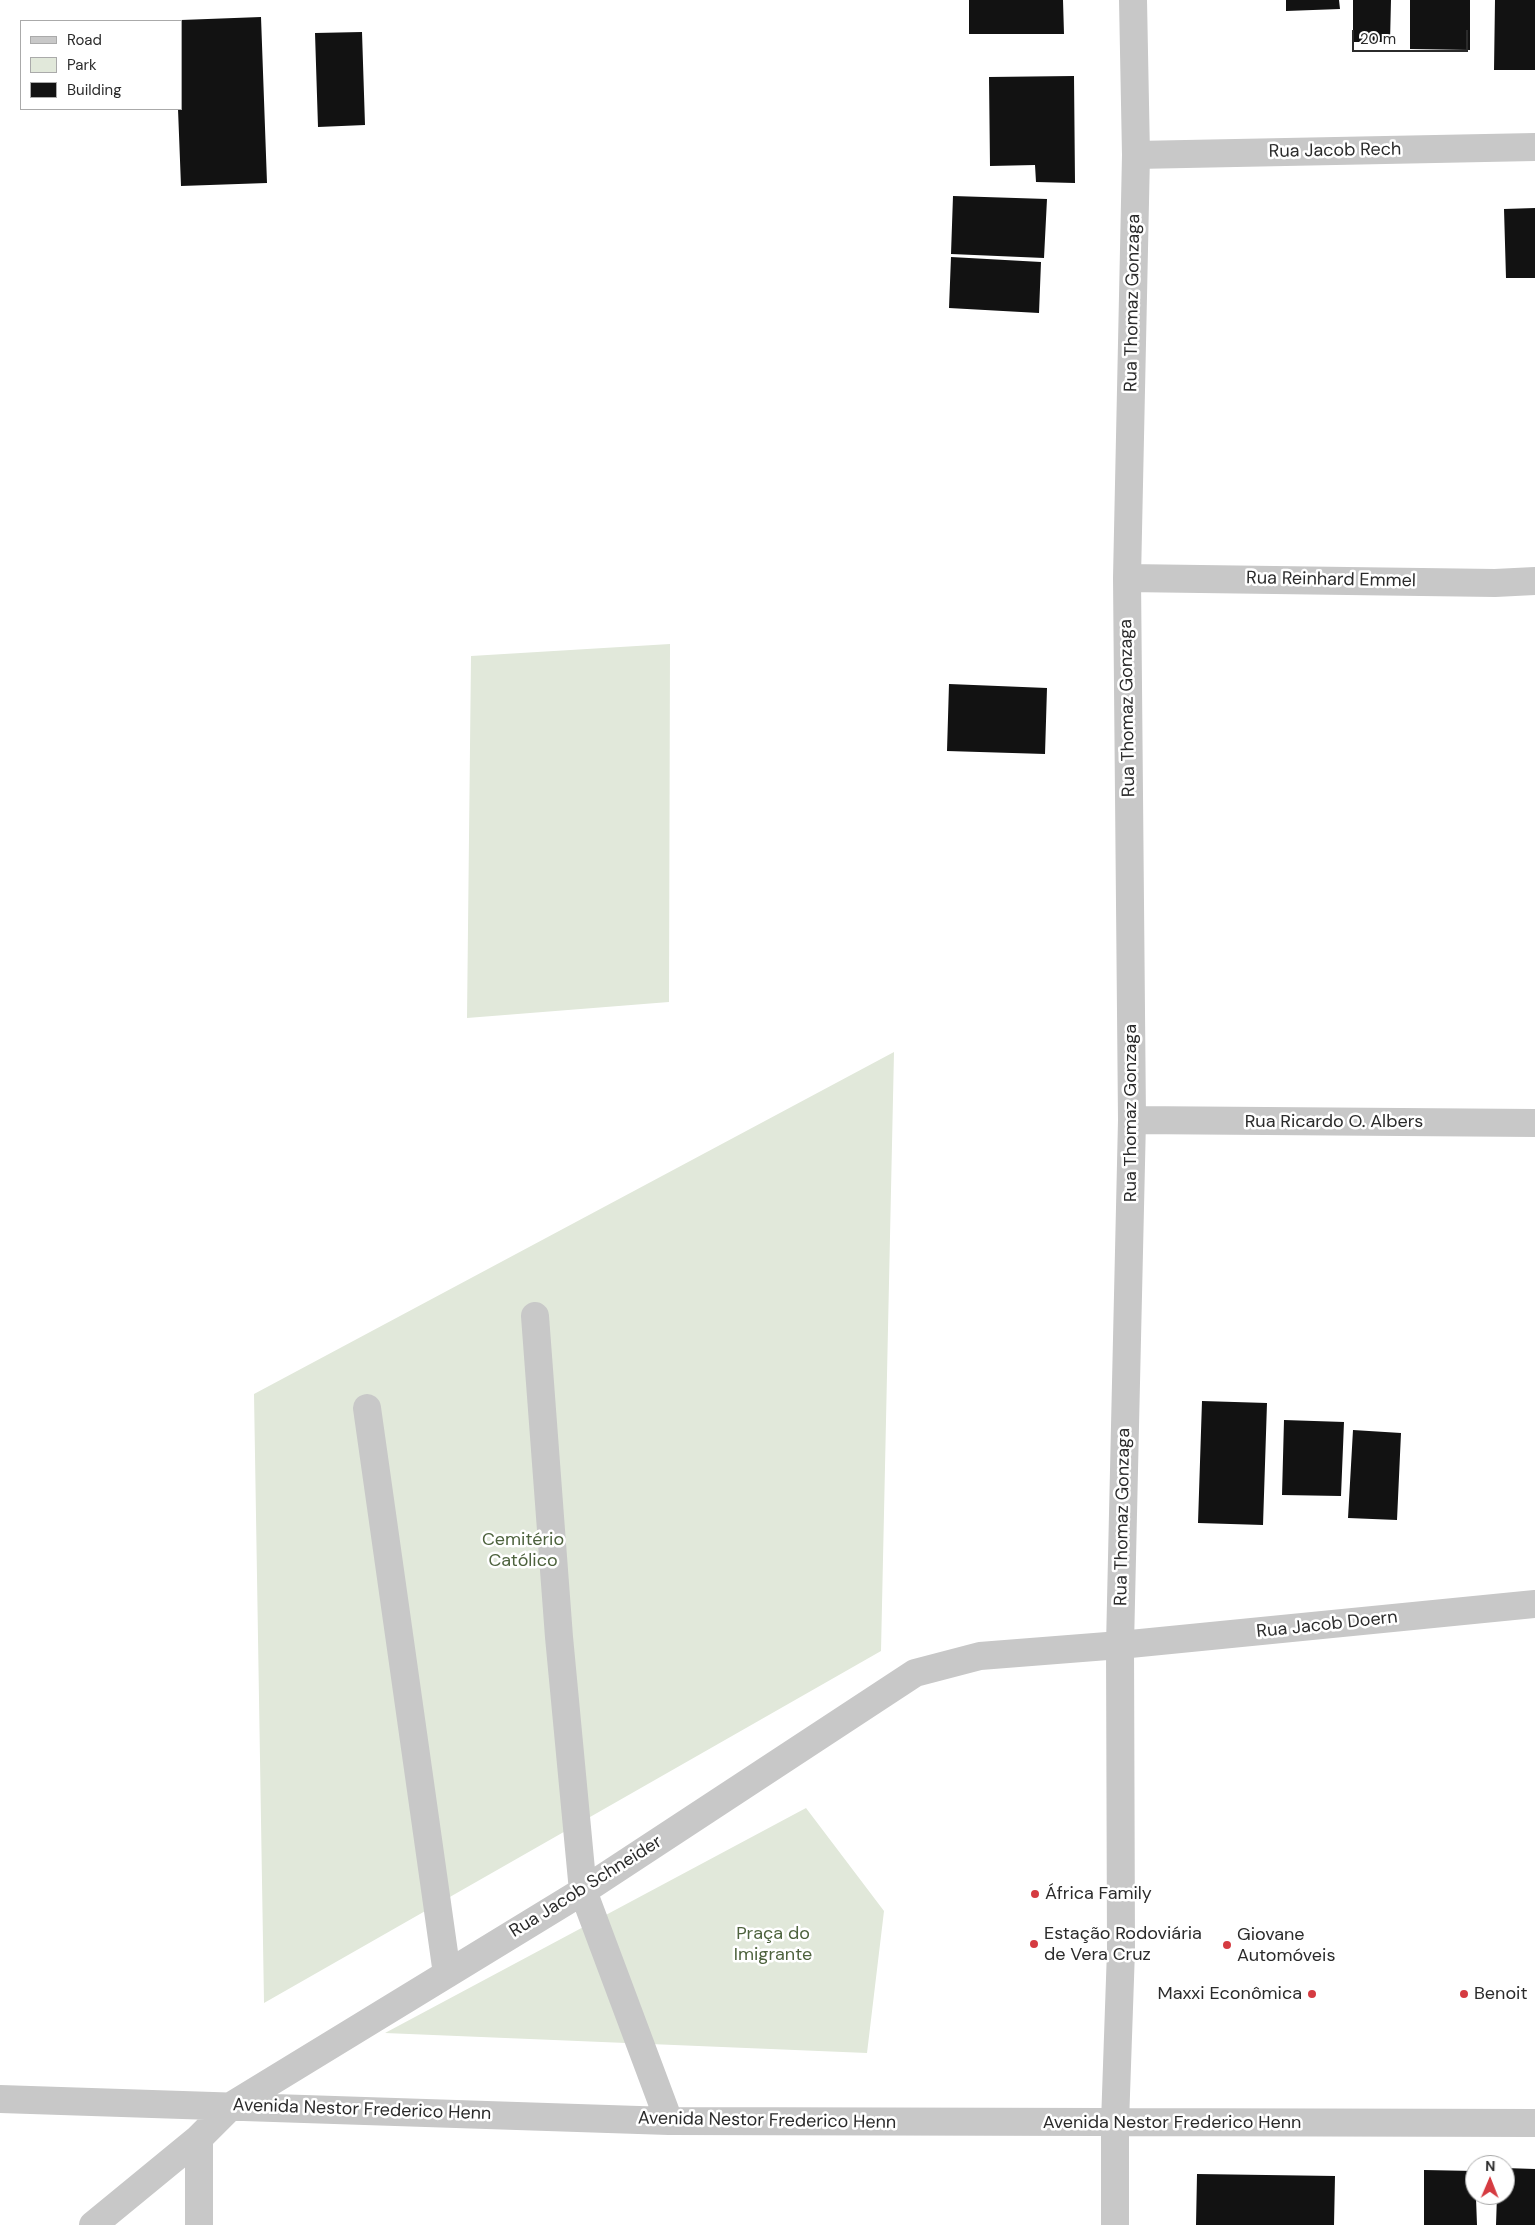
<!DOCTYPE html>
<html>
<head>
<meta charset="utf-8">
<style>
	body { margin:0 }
	#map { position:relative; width:1535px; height:2225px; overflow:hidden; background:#fff; font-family:"DM Sans",sans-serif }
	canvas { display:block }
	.legend { position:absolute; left:20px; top:20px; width:162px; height:90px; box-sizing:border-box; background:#fff; border:1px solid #aaa; margin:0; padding:6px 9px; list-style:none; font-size:15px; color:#2b2b2b }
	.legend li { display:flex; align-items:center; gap:10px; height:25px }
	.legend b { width:25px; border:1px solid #aaa }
	.north { position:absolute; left:1465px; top:2155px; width:50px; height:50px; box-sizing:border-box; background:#fff; border:1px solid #aaa; border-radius:50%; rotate:1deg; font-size:14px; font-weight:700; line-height:20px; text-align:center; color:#2b2b2b }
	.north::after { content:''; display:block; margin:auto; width:18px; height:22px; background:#d53b41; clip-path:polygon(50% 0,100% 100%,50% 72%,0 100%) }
	.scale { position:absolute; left:1352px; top:30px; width:116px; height:22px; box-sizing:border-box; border:2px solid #2b2b2b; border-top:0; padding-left:6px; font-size:15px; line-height:18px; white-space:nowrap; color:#2b2b2b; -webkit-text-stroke:4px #fff; paint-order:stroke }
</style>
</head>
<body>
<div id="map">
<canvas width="1535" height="2225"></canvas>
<ul class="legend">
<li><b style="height:6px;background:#c8c8c8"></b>Road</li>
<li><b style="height:14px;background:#e1e8da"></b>Park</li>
<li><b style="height:14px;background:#121212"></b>Building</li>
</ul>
<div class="north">N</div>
<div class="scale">20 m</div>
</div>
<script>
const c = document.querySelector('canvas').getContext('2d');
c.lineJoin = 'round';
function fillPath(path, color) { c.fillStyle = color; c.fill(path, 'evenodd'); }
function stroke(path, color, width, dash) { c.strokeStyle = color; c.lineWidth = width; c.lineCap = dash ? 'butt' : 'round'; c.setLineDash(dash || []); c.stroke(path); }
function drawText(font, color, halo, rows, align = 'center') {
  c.font = font + ' "DM Sans",sans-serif'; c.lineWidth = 5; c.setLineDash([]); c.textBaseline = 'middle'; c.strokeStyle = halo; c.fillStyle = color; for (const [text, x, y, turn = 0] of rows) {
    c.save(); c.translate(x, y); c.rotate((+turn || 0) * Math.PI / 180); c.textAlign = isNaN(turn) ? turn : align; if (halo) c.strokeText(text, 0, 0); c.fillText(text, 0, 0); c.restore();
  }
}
fillPath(new Path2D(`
	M670 644 669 1002 467 1018 471 656Z
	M894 1052 881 1651 264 2003 254 1394Z
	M806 1808 884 1911 867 2053 385 2033Z`), '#e1e8da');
fillPath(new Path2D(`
	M969 0H1063L1064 34H969Z
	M1286 0H1339L1340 9 1286 11Z
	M1353 0H1391L1390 42H1353Z
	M1410 0H1470V50L1410 49Z
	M1495 0H1535V70H1494Z
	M261 17 267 183 181 186 178 109H181V20Z
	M362 32 365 125 318 127 315 33Z
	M1074 76 1075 183 1036 182 1035 165 990 166 989 77Z
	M953 196 1047 199 1044 258 951 254Z
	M1535 208V278H1506L1504 209Z
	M951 257 1041 262 1039 313 949 308Z
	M949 684 1047 688 1045 754 947 751Z
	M1202 1401 1267 1403 1263 1525 1198 1523Z
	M1284 1420 1344 1422 1341 1496 1282 1495Z
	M1353 1430 1401 1433 1397 1520 1348 1518Z
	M1505 2168 1535 2169V2225H1496L1497 2195H1505Z
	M1424 2170 1475 2171 1477 2225H1424Z
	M1197 2174 1335 2176 1334 2225H1196Z`), '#121212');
stroke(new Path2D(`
	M1136 155 1535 147
	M1127 578 1495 583 1535 581
	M1132 1120 1535 1123
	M535 1316 559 1637 583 1891 669 2121
	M367 1408 447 1974
	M0 2099 669 2121 1535 2123
	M93 2225 199 2138 231 2106 583 1891 915 1673 980 1656 1120 1645 1535 1604
	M199 2225V2138
	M1115 2225V2123L1121 1950 1120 1645 1132 1120 1127 578 1136 155 1133 0`), '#c8c8c8', 28);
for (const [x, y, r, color] of [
	[1035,1894,5,"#d53b41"],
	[1034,1944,5,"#d53b41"],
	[1227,1945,5,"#d53b41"],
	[1312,1994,5,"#d53b41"],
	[1464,1994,5,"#d53b41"]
]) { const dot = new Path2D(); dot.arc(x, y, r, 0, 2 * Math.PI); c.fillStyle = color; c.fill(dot); stroke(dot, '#fff', 2); }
drawText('18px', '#2b2b2b', '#fff', [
	["Rua Jacob Rech",1335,151,-1],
	["Rua Thomaz Gonzaga",1133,303,-89],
	["Rua Reinhard Emmel",1331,580,1],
	["Rua Thomaz Gonzaga",1128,708,-91],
	["Rua Thomaz Gonzaga",1131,1113,-90],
	["Rua Ricardo O. Albers",1334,1122],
	["Rua Thomaz Gonzaga",1123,1517,-89],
	["Rua Jacob Doern",1327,1625,-6],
	["Rua Jacob Schneider",586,1887,-32],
	["Avenida Nestor Frederico Henn",362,2110,2],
	["Avenida Nestor Frederico Henn",767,2121,1],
	["Avenida Nestor Frederico Henn",1172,2123]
]);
drawText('18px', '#4d623d', '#fff', [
	["Cemitério",523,1540],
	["Católico",523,1561],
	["Praça do",773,1934],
	["Imigrante",773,1955]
]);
drawText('18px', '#2b2b2b', '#fff', [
	["África Family",1045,1894],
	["Estação Rodoviária",1044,1934],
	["de Vera Cruz",1044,1955],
	["Giovane",1237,1935],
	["Automóveis",1237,1956],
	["Maxxi Econômica",1302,1994,"right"],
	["Benoit",1474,1994]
], 'left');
</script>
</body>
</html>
